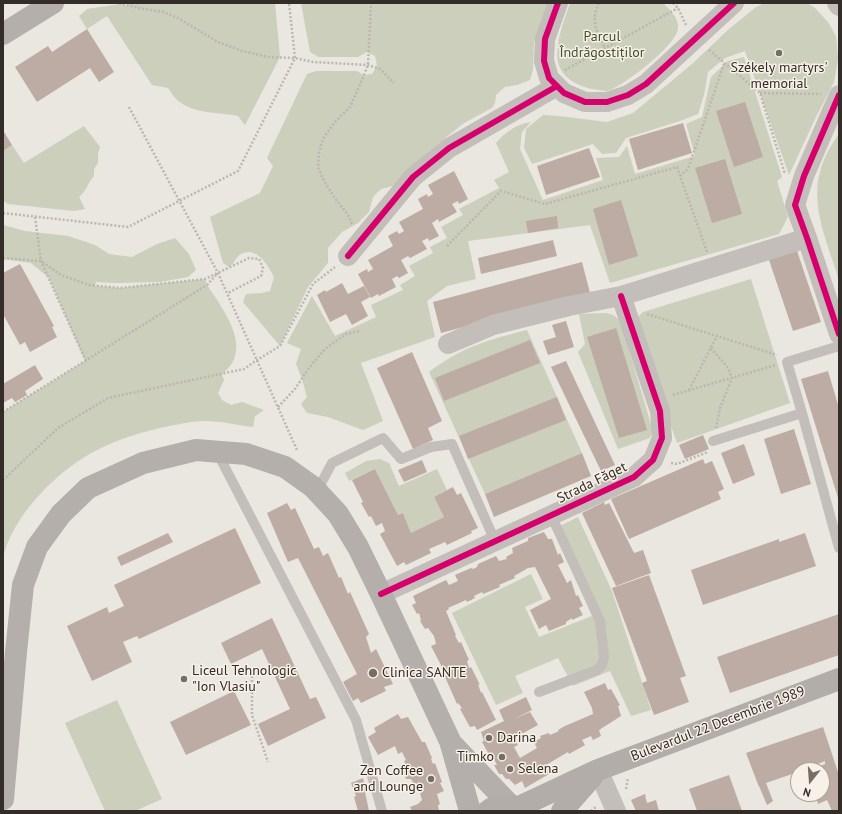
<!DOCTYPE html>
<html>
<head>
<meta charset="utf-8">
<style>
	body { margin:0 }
	#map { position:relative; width:842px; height:814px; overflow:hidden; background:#eae6e0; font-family:"PT Sans",sans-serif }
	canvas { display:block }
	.frame { position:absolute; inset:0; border:4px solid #342c28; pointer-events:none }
	.north { position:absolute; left:790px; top:762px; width:40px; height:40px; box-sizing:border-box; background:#f7f1e7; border:1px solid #a9a29b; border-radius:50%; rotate:197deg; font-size:11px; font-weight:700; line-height:16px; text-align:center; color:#342c28 }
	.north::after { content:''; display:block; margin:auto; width:14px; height:18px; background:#746d68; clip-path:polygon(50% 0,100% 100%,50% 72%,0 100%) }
</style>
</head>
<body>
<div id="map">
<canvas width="842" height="814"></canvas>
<div class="frame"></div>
<div class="north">N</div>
</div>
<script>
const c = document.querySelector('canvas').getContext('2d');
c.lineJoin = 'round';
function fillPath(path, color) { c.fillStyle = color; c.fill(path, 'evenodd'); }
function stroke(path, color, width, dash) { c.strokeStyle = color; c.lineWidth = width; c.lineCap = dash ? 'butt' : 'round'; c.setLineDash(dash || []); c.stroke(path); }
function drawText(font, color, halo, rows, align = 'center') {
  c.font = font + ' "PT Sans",sans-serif'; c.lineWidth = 3; c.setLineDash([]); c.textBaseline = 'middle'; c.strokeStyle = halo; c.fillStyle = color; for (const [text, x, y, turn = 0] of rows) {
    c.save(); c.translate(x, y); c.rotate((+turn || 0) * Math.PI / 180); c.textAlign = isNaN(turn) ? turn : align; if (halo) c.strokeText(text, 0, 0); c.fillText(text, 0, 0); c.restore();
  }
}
fillPath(new Path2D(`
	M129 3H275L280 57 245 125 238 116C218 112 191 114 176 99 173 96 171 92 168 88L152 85 107 16 87 29 79 16 87 9 120 4 129 6Z
	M301 3H549L534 43 533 70 530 80 517 85 505 87 496 95 495 103 492 108 464 123 428 152 396 185 381 189 373 197 369 212 358 223 342 232 328 248V263L308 287 280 346 243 302 246 294 262 293 270 291 274 277C268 265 256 244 239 255 236 258 234 264 229 267L223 263 210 217 260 193 273 166 267 158 307 74 316 71H357L363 75 372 74 377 66 375 56 367 52 358 57H319L310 52Z
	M570 3H663C670 10 679 18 678 28 678 44 623 87 607 91 604 91 601 90 598 90 582 88 562 80 558 62 555 43 564 21 570 3Z
	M765 3H807L814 7 828 22 836 36 838 59 834 82 816 117 789 175 745 51 725 58 708 72 704 95 698 114 680 121 626 138 616 153 602 154 593 144 532 164 524 148 526 129 543 115 559 116 607 122 633 113 692 64 729 29 756 7Z
	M744 57 782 177 777 181 788 217 779 234 610 283 590 225 468 241 476 279 447 286 427 301 435 337 361 363 383 421 363 430 328 417 307 413 301 404 307 397 302 379 296 364 301 349 287 343 312 296 335 336 376 317 371 305 403 290 400 285 415 276 409 266 433 253 430 247 447 238 441 227 463 215 459 209 499 188 494 180 509 172 496 143C506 132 516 124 531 122L522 132 520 149 543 200 603 180 596 158 619 157 627 146 635 174 695 156 686 124 702 117 711 77 728 61Z
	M84 126 100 147 98 153V163L94 169V176C87 184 87 190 79 197L85 209 74 211 8 204 3 201V151L12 145 24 163Z
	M839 134V280C829 247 810 207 820 172 823 159 831 145 839 134Z
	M3 225 25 231 68 236 95 245 109 254 132 257 157 244 175 238 189 254 196 270 188 277 160 282 113 283 96 282 95 286 120 288 205 279 207 285C223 309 255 350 222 374L224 380 218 393 222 400 231 405 242 402 264 410 255 416 253 427C237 425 220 421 205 421 193 421 180 424 169 426 145 431 121 438 99 449 60 468 14 513 3 557V412L85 361 49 278 31 263 3 259Z
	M751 279 790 403 677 443 636 325 637 318 643 312Z
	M606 313 613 315 620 320 653 431 650 438 618 449 578 352 585 344 579 314Z
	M527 330 582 453 485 494 429 372C462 347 487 340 527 330Z
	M380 459 389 463 399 486 437 469 447 490 434 497 444 517 411 533 403 513 398 515 375 469 349 481 345 473 366 461Z
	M578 517 612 591 651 710 631 716 610 671 573 686 558 658 515 676 523 693 496 705 452 613 531 574 543 599 525 607 539 637 592 616 560 526Z
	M117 700 162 799 135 811H105L65 723Z`), '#cbcfbb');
fillPath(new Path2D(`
	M87 29 114 72 99 82 90 68 37 102 15 67 48 46 52 52Z
	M745 102 763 157 734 167 716 111Z
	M683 123 692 153 638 170 629 139Z
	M3 130 12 145 3 151Z
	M589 148 600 177 546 195 537 166Z
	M725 159 742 214 712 223 695 168Z
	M454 171 468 199 459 204 458 201 452 204 457 212 439 222 438 219 432 223 439 236 429 241 428 238 422 241 427 249 410 258 408 256 401 260 408 273 399 278 397 276 392 279 396 287 379 296 378 294 371 298 358 274 367 269 368 272 373 269 368 260 393 246 388 236 397 231 399 234 404 231 399 222 423 209 418 199 427 194 428 197 433 194 428 185Z
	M621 200 638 256 609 265 593 209Z
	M557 216 558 228 528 233 526 221Z
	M553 240 557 256 481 274 478 258Z
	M796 248 821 322 793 331 768 257Z
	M582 262 590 293 441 333 433 302Z
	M20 264 54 326 52 327 57 337 30 352 25 342 20 345 3 314V273Z
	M342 283 348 294 364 286 370 297 361 302 368 316 352 325 346 314 330 322 317 295 325 290 326 292Z
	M566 321 574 347 548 355 543 341 556 337 552 325Z
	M616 328 647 430 619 438 587 337Z
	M530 340 540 363 444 401 435 378Z
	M412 352 442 421 428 428 433 440 413 449 377 368Z
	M566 361 615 465 601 471 551 367Z
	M35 365 43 379 25 391 27 395 15 402 12 398 3 403V384Z
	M828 371 839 408V501L801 379Z
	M557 397 566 420 468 459 459 436Z
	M794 429 811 484 781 494 764 439Z
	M703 435 709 449 685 459 679 445Z
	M744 444 755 475 733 484 721 453Z
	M582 453 591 476 494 517 485 494Z
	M703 459 705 464 712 461 724 489 718 492 721 499 629 539 611 499Z
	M422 460 427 472 404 482 398 470Z
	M375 469 398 515 403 513 411 533 444 517 434 497 453 487 457 495 461 493 478 528 471 531 472 533 447 545 445 542 429 549 431 553 406 565 404 562 397 566 380 534 385 531 382 523 376 526 371 516 369 517 361 503 363 502 352 480Z
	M604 502 605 505 609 503 634 553 643 550 651 573 616 586 582 513Z
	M287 503 291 510 295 508 314 549 319 547 323 556 328 553 339 578 341 577 348 594 350 592 369 634 366 637 371 653 376 649 393 684 384 687 386 691 361 703 358 698 353 701 343 682 357 674 298 558 288 562 267 513Z
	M235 528 261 583 139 639 137 636 123 642 132 662 92 681 67 626 107 607 109 613 124 606 114 585Z
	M544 532 548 539H552L558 555 560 553 564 562 558 565 567 583 571 580 576 596 578 595 583 606 579 608 583 615 572 620V618L566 622V624L549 631 546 625 539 629 530 610 551 599 535 567 528 568 514 576 515 578 499 585 500 587 483 594 482 592 474 596 475 598 467 602 466 600 448 608 449 609 446 611 456 635 455 636 459 643 461 642 469 660 467 661 469 668 471 667 480 685 478 684 481 693 482 692 496 720 477 730 475 726 470 727 460 709 462 708 458 703 457 704 442 670 443 669 431 646 436 644 434 636 428 628 425 629 420 621 421 620 419 613 417 614 412 605 416 603 413 596 446 580 449 585 458 581 455 575 471 568 473 569 477 567 478 564 496 556 499 561 507 559 506 557 513 553 512 548 528 541V538Z
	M168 533 173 542 121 566 117 557Z
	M805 533 816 566 703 605 691 570 779 539V542Z
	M649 575 686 676 680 678 689 702 654 715 642 683 647 681 612 588Z
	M839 614V655L730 693 717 657Z
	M272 618 310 699 316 697 326 718 268 746 258 724 290 709 262 649 231 664 221 643Z
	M605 683 608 690 611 689 620 705 618 706 621 716 599 730 601 736 593 740 591 736 582 740 585 745 569 754 568 752 546 765 549 774 525 788 522 781 515 785 509 779H506L502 774H499L494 765H497L493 757 491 758 482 742 484 741 481 732 504 721 499 710 526 697 532 710 514 719 530 712 538 725 514 738 518 745 514 747 520 758 537 748 534 742 541 738 540 736 549 733 550 735 559 731 558 730 565 726 593 714 592 708 584 692Z
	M234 691 251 725 186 755 170 722Z
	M398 714 401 719 408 717 422 742H425L432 758 431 759 433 764 435 763 442 782 440 783 444 791 437 794 440 804 438 805 439 811H412L410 807 418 804 422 800 420 793H422L417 785 415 786 411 779H406L403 770 408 769 404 761 406 760 402 752 398 754 395 746 378 755 368 737 376 732 374 728Z
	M823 727 839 775V811H832L827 800 818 804 815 794H822V770H812L825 764V761L803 770H798V772L766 783 773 801 767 805 759 786V787L746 753Z
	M729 775 742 811H697L689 789Z
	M363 778 364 783 363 784 366 791 365 792 369 811H358L354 797 356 796 351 783Z
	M645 794 646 797 645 796 647 803 656 800 659 811H636L631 800Z`), '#bcaca3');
stroke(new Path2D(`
	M119 3 138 8 164 12 178 18 218 42 242 51 268 57 295 58 313 62 368 65 380 69 394 83
	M599 3C590 19 597 33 605 48
	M673 3 678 8 686 25
	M709 50 760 93 785 174
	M565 70 678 8
	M760 93 821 94
	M129 107 218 273 297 450
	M680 176 688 169 724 64
	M3 213 128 227 238 171 295 58 289 3
	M35 217 41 261 86 361
	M352 224 348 215 334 197 323 179 318 167 319 153 323 139 334 123 350 107 359 87 368 65 371 3
	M447 246 501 191 545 204 677 167 707 252
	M3 258 41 261 61 275 89 285 120 288 205 279 249 258 259 259 263 268 261 276 228 293
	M647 314 777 355
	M711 348 728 368 732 378 720 408 716 428
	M689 390 717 336
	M673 395 776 365
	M278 407 295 389 309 368 325 349 346 334 359 331
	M3 412 207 285 216 275
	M671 463 677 464 708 452
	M3 480 58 428 108 398 244 369 257 360 280 346 313 284 335 267
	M252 668V715L268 762
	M626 789 628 778
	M591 811 596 807`), '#bcb6b1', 2.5, [2, 2]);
stroke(new Path2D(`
	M802 413 839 548
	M713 441 802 413 787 362 839 346
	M217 452 356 720 382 811
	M317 491 332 463 383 438 401 459 431 447 452 444 495 541
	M539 692 597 670 602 665 604 657 600 621 551 515`), '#c3beb9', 10);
stroke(new Path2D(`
	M558 3 545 39 544 61 549 78 564 93 585 102H607L628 95 646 84 734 3
	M837 3 839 6
	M839 95 804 176 795 205 807 238 839 334
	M348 256 413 177 449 148 557 86
	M448 344 493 325 569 306 621 296 807 238
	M381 594 634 477 653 460 662 438 660 411 621 296
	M598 770 616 811`), '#c3beb9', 20);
stroke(new Path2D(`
	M3 34 53 3
	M452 744 509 804
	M3 799 16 652 23 585 37 547 61 514 88 488 143 463 196 450 246 454 285 467 313 487 338 514 358 547 381 594 450 741 470 811`), '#b4afaa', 22);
stroke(new Path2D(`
	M519 807 598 770 839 679
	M488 811C499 802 514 804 525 811
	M562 811 592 777`), '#b2ada8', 22);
stroke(new Path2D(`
	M558 3 545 39 544 61 549 78 564 93 585 102H607L628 95 646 84 734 3
	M839 95 804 176 795 205 807 238 839 334
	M348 256 413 177 449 148 557 86
	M381 594 634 477 653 460 662 438 660 411 621 296`), '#d6006c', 6);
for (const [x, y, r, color] of [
	[779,53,4,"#746d68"],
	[373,673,5,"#746d68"],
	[184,679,4,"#746d68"],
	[489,738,4,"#746d68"],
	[502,757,4,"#746d68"],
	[510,769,4,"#746d68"],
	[431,779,4,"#746d68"]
]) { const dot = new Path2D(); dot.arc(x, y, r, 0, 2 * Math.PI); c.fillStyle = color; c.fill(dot); stroke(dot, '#f7f1e7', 1.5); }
drawText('14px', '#42502d', '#f7f1e7', [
	["Parcul",602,37],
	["Îndrăgostiților",602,53]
]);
drawText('14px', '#342c28', '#f7f1e7', [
	["Székely martyrs'",779,68,"center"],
	["memorial",779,84,"center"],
	["Liceul Tehnologic",192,671],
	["\"Ion Vlasiu\"",192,687],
	["Clinica SANTE",382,673],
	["Darina",497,738],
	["Timko",494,757,"right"],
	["Selena",518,769],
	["Zen Coffee",423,771,"right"],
	["and Lounge",423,787,"right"]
], 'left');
drawText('14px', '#342c28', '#f7f1e7', [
	["Strada Făget",592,483,-26],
	["Bulevardul 22 Decembrie 1989",718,724,-21]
]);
</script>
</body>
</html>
